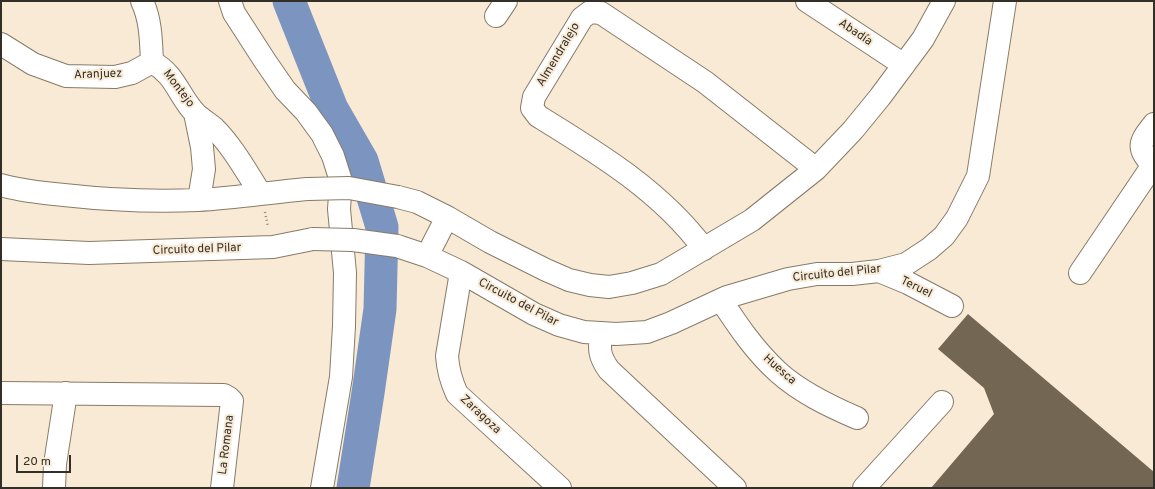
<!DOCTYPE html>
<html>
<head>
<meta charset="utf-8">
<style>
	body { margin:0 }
	#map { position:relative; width:1155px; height:489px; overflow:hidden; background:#f8ead5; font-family:Overpass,sans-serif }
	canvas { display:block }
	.frame { position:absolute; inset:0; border:2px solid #332e26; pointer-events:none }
	.scale { position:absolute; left:16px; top:455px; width:55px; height:18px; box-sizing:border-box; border:2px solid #332e26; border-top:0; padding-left:5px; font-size:12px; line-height:14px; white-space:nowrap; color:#332e26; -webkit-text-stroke:3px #f8ead5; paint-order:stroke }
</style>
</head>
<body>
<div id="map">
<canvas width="1155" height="489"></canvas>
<div class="frame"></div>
<div class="scale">20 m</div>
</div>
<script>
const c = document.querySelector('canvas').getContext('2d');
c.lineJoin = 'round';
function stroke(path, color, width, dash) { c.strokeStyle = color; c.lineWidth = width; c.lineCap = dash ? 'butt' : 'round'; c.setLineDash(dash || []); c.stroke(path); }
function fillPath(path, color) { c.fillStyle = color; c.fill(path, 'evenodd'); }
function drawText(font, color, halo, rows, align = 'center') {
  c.font = font + ' Overpass,sans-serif'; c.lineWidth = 4; c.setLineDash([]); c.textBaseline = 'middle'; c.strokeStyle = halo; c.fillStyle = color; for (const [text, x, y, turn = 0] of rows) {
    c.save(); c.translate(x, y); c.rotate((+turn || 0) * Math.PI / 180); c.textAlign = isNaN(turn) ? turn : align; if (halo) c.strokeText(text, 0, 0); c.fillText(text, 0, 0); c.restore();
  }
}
stroke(new Path2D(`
	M289 1 332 109 362 161 382 227 380 309 368 393 353 488`), '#7c94c0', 33);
fillPath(new Path2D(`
	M968 314 1154 472V488H931L994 414 984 388 938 349Z`), '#736754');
const minor = new Path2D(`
	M142 1C151 20 151 41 152 62 176 75 178 95 195 113 201 119 208 123 214 128 233 147 246 171 260 193
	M230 1 234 13 265 61 285 90 306 112 322 134 333 156 341 181 339 209 345 273 344 326 341 377 322 488
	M807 1 904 65
	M496 16 506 1
	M1 44 33 64 66 76 115 77 132 73 152 62
	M195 113 202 147 204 169 199 200
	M1154 124C1139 143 1136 147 1154 167
	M1 185C22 191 43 193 64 195 109 200 154 202 198 200 235 198 272 192 308 189
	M398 197 417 202 447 217 490 242 546 270 569 280 590 285 609 287 632 283 661 274 752 220 816 169 853 130 880 97 923 39 944 1
	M397 246 427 256 461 272 534 314 559 325 584 332 616 334 647 332 671 323 727 297 788 279 817 274H852L879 271 906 264 929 249 944 236 957 218 978 176 1005 1
	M1 249 89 253 273 247 313 239
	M704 249C661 191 598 153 538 116L532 108 534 97 582 18 590 12 601 13 705 82 816 169
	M427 256 447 217
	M879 271 908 283 952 306
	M461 272 447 356C448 371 451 381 457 394L560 488
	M1080 273 1153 165
	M721 300C738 326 755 351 778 372 800 392 829 406 857 418
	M601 333C599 350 599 356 609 370L735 488
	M1 393 224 395 229 398 232 401 222 488
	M54 488 55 464 66 393
	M864 488 942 402`);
stroke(minor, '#877b68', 24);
stroke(new Path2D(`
	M265 212 268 227`), '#8e8577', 2.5, [1, 3]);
stroke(minor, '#fff', 22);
const minorBridge = new Path2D(`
	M308 189 349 188 398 197
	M313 239 353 240 397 246`);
stroke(minorBridge, '#877b68', 24, []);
stroke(minorBridge, '#fff', 22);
drawText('12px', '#332e26', '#f8ead5', [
	["Abadía",855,33,34],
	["Almendralejo",559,55,-59],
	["Aranjuez",98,75,-2],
	["Montejo",178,89,53],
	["Circuito del Pilar",197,250,-2],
	["Circuito del Pilar",837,274,-6],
	["Teruel",916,288,26],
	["Circuito del Pilar",518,303,28],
	["Huesca",779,370,41],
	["Zaragoza",480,415,43],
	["La Romana",227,445,-83]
]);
</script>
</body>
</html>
